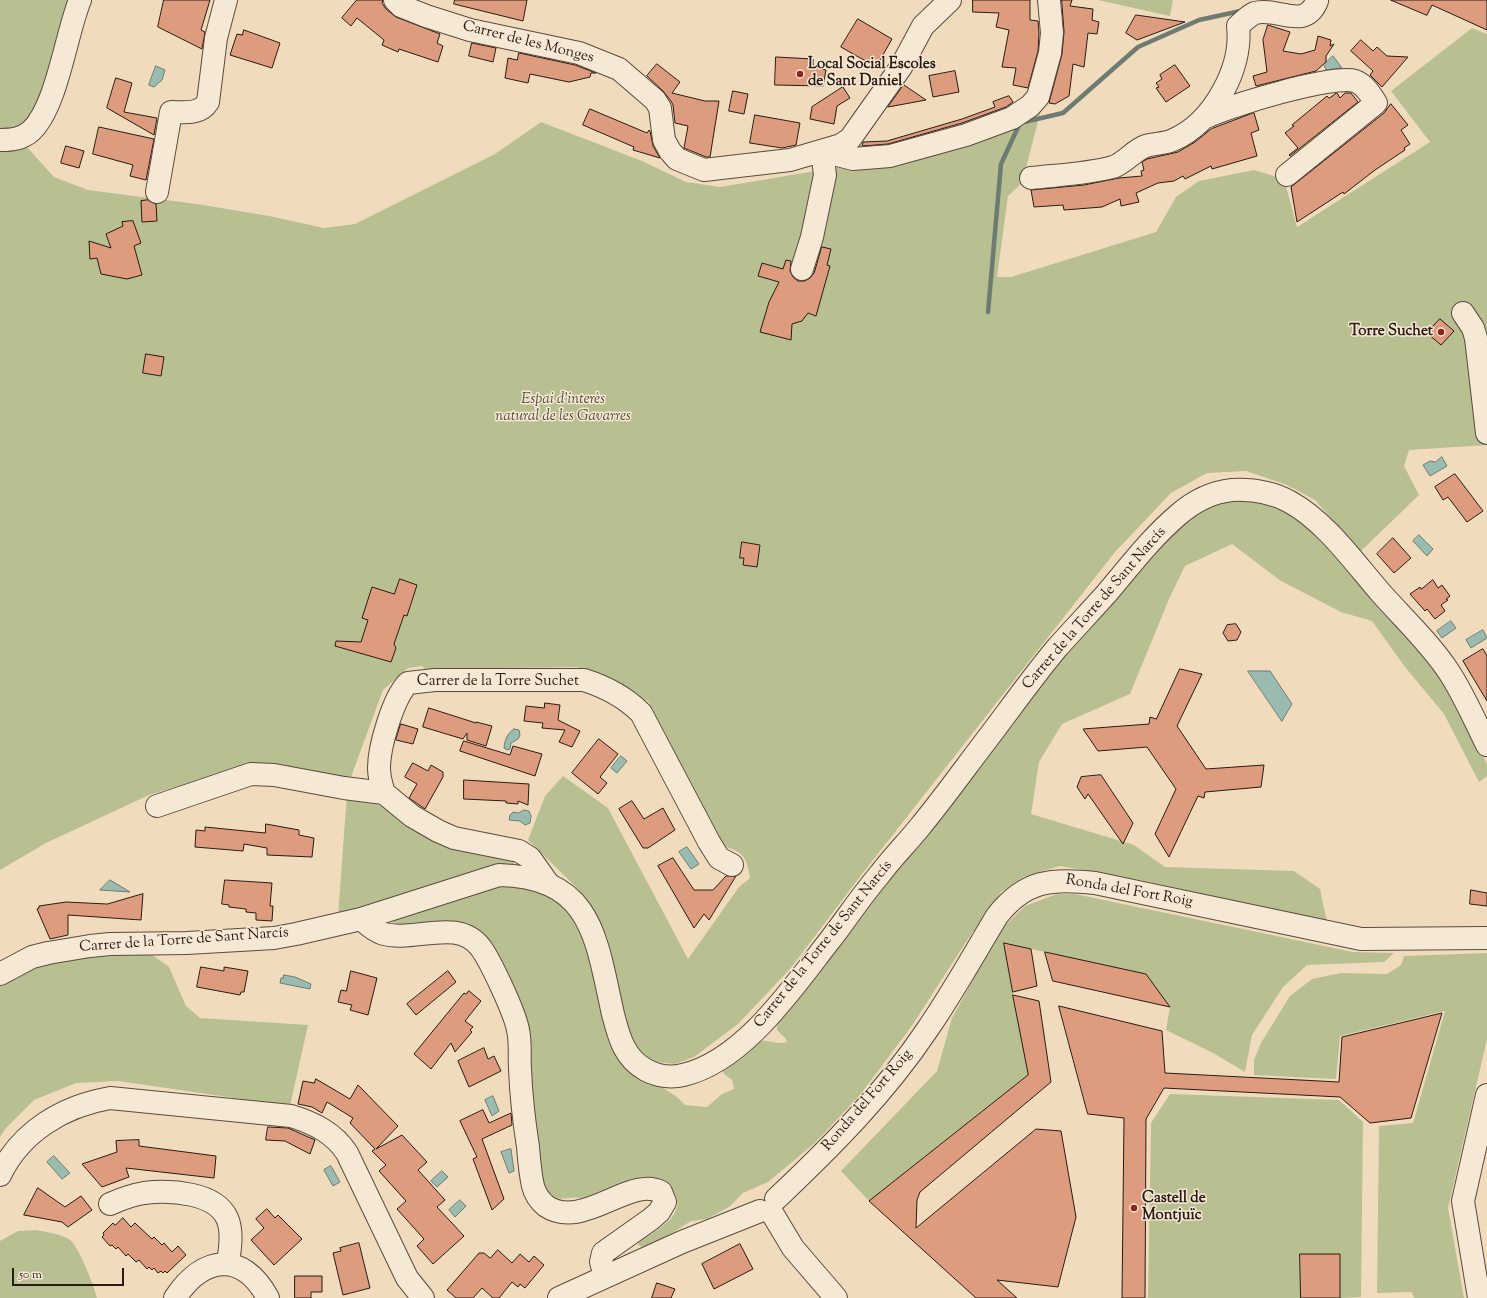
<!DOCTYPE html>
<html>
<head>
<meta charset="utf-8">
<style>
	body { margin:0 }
	#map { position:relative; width:1487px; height:1298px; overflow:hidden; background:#f0dcbd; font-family:"Sorts Mill Goudy",serif }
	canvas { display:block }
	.scale { position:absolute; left:12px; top:1268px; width:112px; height:18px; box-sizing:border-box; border:2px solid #291a14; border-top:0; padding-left:5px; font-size:12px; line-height:14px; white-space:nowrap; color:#291a14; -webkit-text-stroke:3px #f5e8d4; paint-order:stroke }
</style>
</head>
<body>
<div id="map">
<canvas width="1487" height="1298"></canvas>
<div class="scale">50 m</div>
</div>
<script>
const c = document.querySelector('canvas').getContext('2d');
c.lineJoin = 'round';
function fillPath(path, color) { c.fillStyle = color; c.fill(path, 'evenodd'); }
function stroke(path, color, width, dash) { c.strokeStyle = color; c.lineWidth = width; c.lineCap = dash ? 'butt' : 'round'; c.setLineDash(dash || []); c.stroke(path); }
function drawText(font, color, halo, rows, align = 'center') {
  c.font = font + ' "Sorts Mill Goudy",serif'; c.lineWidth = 3; c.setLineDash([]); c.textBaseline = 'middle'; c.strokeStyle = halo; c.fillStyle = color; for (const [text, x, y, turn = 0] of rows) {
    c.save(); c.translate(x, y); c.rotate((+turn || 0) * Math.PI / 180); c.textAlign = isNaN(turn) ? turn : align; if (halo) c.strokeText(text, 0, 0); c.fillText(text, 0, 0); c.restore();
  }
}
fillPath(new Path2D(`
	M0 0H76L26 146 54 177 88 190 197 204 269 216 324 228 355 224 495 154 541 122 642 161 686 182 720 187 887 159 1041 110 1022 183 1008 196 997 277H1011L1156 232 1176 197 1199 181 1254 170 1284 179 1297 227 1430 142 1391 91 1472 28 1487 34V445L1409 450 1404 466 1419 495 1360 552 1315 500 1287 485 1246 471 1207 473 1171 493 1115 552 862 874 790 969 738 1024 694 1057 675 1064 654 1062 635 1047 627 1031 621 1008 607 936 578 889 528 840 545 796 563 776 608 808 688 959 739 887 750 878C746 853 742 853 719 844L669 746 649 702 620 684 577 667 425 669 422 666 408 668 383 690 351 777 248 765 149 795 46 843 0 870Z
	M1098 0H1173L1170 16Z
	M1229 497 1266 501 1300 517 1384 607 1449 687 1487 764V776L1479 782 1444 714 1405 667 1372 621 1341 612 1281 581 1232 544 1185 566 1169 599 1130 694 1062 724 1039 762 1031 814 1134 845 1165 867 1294 871 1320 889 1327 922 1145 881 1060 866 1023 877 1001 892 968 939 911 1027 860 1095 815 1143 768 1182 743 1193 729 1207 707 1219 691 1221 655 1244 645 1248 638 1245 639 1241C650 1234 669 1225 675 1212 686 1192 659 1175 641 1177 621 1180 602 1192 582 1198 573 1196 566 1200 558 1198 538 1195 542 1165 540 1150 539 1145 537 1140 535 1135L525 1017 490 942 478 931 393 926V922L400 915 485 889 507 886 535 890 552 898 567 909 588 938 608 1040 618 1058 677 1097 685 1105 707 1107 722 1094 734 1089 732 1080 724 1074 721 1067C733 1058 747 1044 762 1041 769 1040 776 1045 787 1042L786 1039 777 1030V1023L1064 651 1167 537 1202 507Z
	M347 794 382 806 423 835 514 858V868L338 915Z
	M1057 894H1075L1353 952 1394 953 1384 962 1307 965 1283 987 1252 1035 1245 1072 1215 1054 1166 1030 1170 1007 1146 974 1004 943 1028 1075 869 1201 841 1171 937 1071 952 1018 1001 929 1025 906Z
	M147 951 169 967 186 1006 200 1018 308 1025 290 1106 118 1081 76 1083 34 1100 6 1128 0 1137V986L30 969 80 955Z
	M1487 953V1039L1448 1208 1464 1298H1414L1412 1292 1377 1293 1379 1126 1413 1123 1445 1011 1340 1036 1336 1079 1254 1075V1060L1261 1043 1290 996 1312 979 1341 973 1387 974 1401 965 1404 956Z
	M1170 1094 1339 1100 1363 1122 1361 1297 1340 1298V1254H1300L1301 1298H1148L1151 1123Z
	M36 1230C47 1232 59 1234 69 1239 79 1246 94 1286 97 1298H0V1241L18 1231Z`), '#b8c092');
const water = new Path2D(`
	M1333 56 1342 68 1326 70 1324 65Z
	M156 66 165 70 162 80 154 87 149 85Z
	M1442 457 1447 466 1430 476 1423 465 1430 461 1435 462Z
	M1419 535 1433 549 1427 556 1413 541Z
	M1451 621 1456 628 1442 638 1437 631Z
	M1483 630 1487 638 1471 648 1466 640Z
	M1248 671H1270L1292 704 1282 721Z
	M514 729 519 730 520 735 518 739 511 743 510 749 507 750 504 748C505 739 507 734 514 729Z
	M621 756 627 761 617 773 611 768Z
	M524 810 529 811 531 816 530 823 525 825 520 821 509 820 510 815 513 812 518 813Z
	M687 847 699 864 691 869 679 852Z
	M110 880 130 892 100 890Z
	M284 975 295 977 311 984 310 989 280 983 281 978H283Z
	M493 1096 499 1111 492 1116 485 1100Z
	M511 1149 514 1171 509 1173 501 1152Z
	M54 1156 70 1173 62 1179 47 1162Z
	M331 1166 340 1182 333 1186 324 1170Z
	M442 1171 448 1177 437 1187 431 1181Z
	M460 1200 466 1206 455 1217 449 1210Z`);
fillPath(water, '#9abcb0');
stroke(water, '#6d7b72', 1);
stroke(new Path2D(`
	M988 312 1001 164 1020 123 1063 113 1138 47 1199 20 1245 10`), '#6d7b72', 4.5);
const building = new Path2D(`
	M164 0H210L201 30 205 32 202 49 158 27Z
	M357 0H383L382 3 386 9 396 17 440 34 437 43 443 46 438 62 399 49 398 52 382 45 384 40 357 18 351 26 342 18Z
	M455 0H527L523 21 454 4Z
	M973 0H1030V20L1038 21 1039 33 1038 51 1028 88 1013 85 1016 68 1002 67 1009 30 996 27 999 13 973 12Z
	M1062 0H1072L1070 6 1093 9 1092 20 1099 22 1097 34 1088 33 1084 67 1073 64 1069 96 1055 104 1049 103 1062 54 1064 32Z
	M1391 0H1487V30L1432 5 1427 15Z
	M1136 15 1185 22 1137 40 1126 33Z
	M858 19 892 39 876 67 841 47Z
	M1268 25 1290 32 1283 51 1301 54 1315 50 1318 36 1331 40 1330 46 1334 44 1326 56V62L1316 71 1256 86 1253 76 1267 72 1263 40Z
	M244 30 280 43 272 68 230 55 237 34 242 35Z
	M1361 40 1373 51 1377 47 1387 56 1408 57 1382 87 1370 75 1373 71 1351 51Z
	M472 43 496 48 493 62 469 56Z
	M519 53 575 65 596 73H591L590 77 569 82 530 74 528 83 505 78 508 58 517 60Z
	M776 57 813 59V67L826 70 823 86 775 85Z
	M657 64 680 82 672 93 705 101H719L710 157H706L684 148 688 126 675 123 673 105 671 101 663 91 647 76Z
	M1175 65 1190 86 1166 102 1156 88 1159 87 1156 83 1162 79 1160 75Z
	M955 71 959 92 933 97 929 76Z
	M116 78 132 83 124 112 157 118 154 135 107 108Z
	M904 85 926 100 888 107Z
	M843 87 850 98 837 106 834 124 810 119 812 107Z
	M733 91 748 94 744 114 729 111Z
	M1337 93 1340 98 1345 93H1351L1358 102 1290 156 1289 155 1298 148 1285 133 1294 126 1292 125 1327 96 1329 98Z
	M1009 96 1013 102 1006 107 962 123 888 144 862 146 863 142 887 141 962 119 995 107 993 102Z
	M1391 104 1408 125 1401 130 1410 144 1404 148 1405 150 1375 170 1344 194 1343 192 1297 222 1291 187 1384 113Z
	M590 109 647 133 649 130 650 131 653 146 660 158 633 150 634 147 583 125Z
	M1254 113 1259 130 1251 133 1257 156 1212 169 1211 166 1185 179 1183 176 1174 181 1158 183 1136 193 1139 202 1121 206 1120 199 1102 207 1064 210 1063 205 1034 207 1031 190 1084 185 1119 178 1142 176 1141 171 1144 170 1142 162 1147 159 1178 152 1195 142 1211 129Z
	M755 115 800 123 796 145 782 148 750 143Z
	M99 127 154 139 146 180 130 176 133 165 93 154Z
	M66 146 84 151 79 168 61 163Z
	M148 200 156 204 157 221 142 222 141 201Z
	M133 221 141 243 134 246 142 275 127 279 101 274 97 258 90 259 89 241 111 248 106 234 123 226 122 222Z
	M822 247 831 249 827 265 830 266 816 316 808 313 802 321 792 324 791 340 760 332 769 302 779 282 758 276 762 263 783 269 786 260 791 261 790 271 793 277 798 281H805L810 278 814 273Z
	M1440 319 1454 331 1441 345 1427 333Z
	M146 354 164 357 161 376 143 373Z
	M1455 474 1483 511 1467 522 1448 497 1443 500 1435 487Z
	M1393 538 1411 558 1394 573 1377 554Z
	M742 542 760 545 757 567 743 565 744 558H740Z
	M400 579 417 585 407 616 404 615 394 644 396 648 391 662 335 646 336 641 361 642 368 620 362 618 372 587 394 594Z
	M1433 580 1438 588 1442 585 1450 596 1446 599 1448 600 1441 605 1445 611 1435 619 1427 609 1425 611 1410 594 1420 587 1421 589Z
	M1236 624 1241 632 1237 640 1228 641 1223 633 1227 625Z
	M1483 649 1487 656V701L1463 661Z
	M1180 669 1202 674 1177 726 1206 769 1264 765 1261 787 1205 792 1204 798 1198 796 1169 857 1155 834 1176 789 1147 747 1098 751 1083 729 1149 724 1150 717 1156 719Z
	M545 703 560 705 558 720 580 731 572 747 559 742 565 730 542 728 543 723 524 721 526 706 544 708Z
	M429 708 476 723V722L492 726 486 746 467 740V733L463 739 423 727Z
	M401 724 418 729 413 744 396 740Z
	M599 739 618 754 600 777 607 783 598 794 572 773Z
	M464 741 510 755 513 746 542 754 535 776 460 751Z
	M413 763 428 771 431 765 443 772V777L425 809 409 798 417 784 405 777Z
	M1101 775 1133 823 1123 844 1088 794 1085 799 1077 787 1081 777Z
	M464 780 529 784 528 805 518 801V804L506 803V801L464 799Z
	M632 801 644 819 663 808 675 830 648 848H643L619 809Z
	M266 824 299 830V835L314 838 312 857 267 855V848L244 844 243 851 195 847 196 830 205 831V827L265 833Z
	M673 858 694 890H713L726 876H736L709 920 704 914 694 928 658 866Z
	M225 880 272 883 270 906H273L272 921 256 920V913L246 912V909L229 907V905L222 904Z
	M1471 890 1487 893V906L1470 904Z
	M143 894 141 920 68 915V935L50 939 37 909 39 908V906L66 902 107 904Z
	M1004 943 1031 949 1037 986 1013 992Z
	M1045 952 1146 974 1170 1007 1053 981Z
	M201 967 224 971V967L248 971 244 992H241L240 995 197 987Z
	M351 971 377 978 368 1015 350 1010 352 1005 338 1002 341 990 346 991Z
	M448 971 456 982 416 1015 407 1004Z
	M469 991 481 1001 465 1021 473 1027 470 1030 472 1032 455 1052 451 1043 431 1069 414 1054 464 993 466 994Z
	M1013 995 1039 1001 1051 1082 920 1192 917 1200 916 1228 1036 1129 1061 1131 1076 1217 1058 1287 997 1280 1017 1298H976L869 1201 1028 1075Z
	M1059 1006 1162 1031 1165 1073 1339 1082 1342 1037 1442 1013 1411 1118 1370 1123 1340 1097 1164 1088 1146 1119 1145 1298H1122L1124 1118 1088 1114Z
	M484 1048 488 1059 494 1056 501 1071 469 1087 458 1061Z
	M316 1079 350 1099 358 1085 398 1126 376 1149 402 1135 427 1162 418 1170 445 1200 437 1207 464 1236 433 1264 417 1246 424 1239 397 1209 406 1201 379 1171 386 1165 372 1151 375 1149 350 1123 353 1118 327 1102 322 1113 312 1107 298 1104 303 1081 314 1083Z
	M483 1110 489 1123 511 1113 512 1125 482 1139 504 1199 492 1210 473 1159 477 1157 460 1121Z
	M268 1127 288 1128 315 1140 310 1154 285 1141 266 1140Z
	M139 1140V1146L216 1156 214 1178 126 1168 129 1177 102 1187 82 1164 117 1152 116 1141Z
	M38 1188 65 1207 81 1196 92 1210 68 1227 62 1222 24 1215Z
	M267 1209 275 1218 278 1215 302 1239 274 1265 251 1240 264 1228 256 1219Z
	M123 1218 131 1227 135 1223 152 1239 154 1237 162 1245 164 1243 172 1252 178 1246 186 1255 167 1273 165 1271 163 1273 161 1271 158 1273 154 1268 152 1270 149 1267 147 1269 139 1260 136 1262 128 1254 126 1256 118 1247 116 1249 112 1245 110 1246 102 1237 104 1235 103 1233 113 1223 115 1225Z
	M359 1243 370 1288 343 1295 333 1253 341 1251 340 1248Z
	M740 1244 753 1269 714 1289 702 1264Z
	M498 1250 512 1263 520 1254 529 1262 534 1256 544 1265 525 1288 520 1284 518 1287 512 1282 499 1298H493L482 1288 473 1298H456L447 1290 479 1253H484L490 1258Z
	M1300 1254H1340V1298H1301Z
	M295 1276H322V1292H311V1298H295Z
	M657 1283 675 1289 671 1298H652Z`);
fillPath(building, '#de9c7e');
stroke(building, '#291a14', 1);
const minor = new Path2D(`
	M395 0 401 6 426 16 470 30 579 53 619 69 655 100 660 108 664 140 670 151 677 159 704 170 790 160 841 145 850 139 901 67 923 26 950 0
	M1206 117C1229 106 1333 74 1355 81 1364 84 1371 95 1376 103L1287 175
	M0 140C12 140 22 139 31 131 57 107 66 34 80 0
	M822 151 853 159 890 156 966 135 1012 118 1030 106 1038 97 1050 53 1052 33 1049 0
	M1031 178C1058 175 1087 174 1113 167 1125 163 1134 150 1146 146 1155 143 1165 144 1173 140 1213 123 1243 68 1238 26 1243 22 1249 15 1255 13 1278 7 1305 31 1317 1
	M157 192 171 112C184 112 200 115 208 102L216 38 226 0
	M802 269 812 237 825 175 822 151
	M1463 313 1473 328 1476 338 1487 433
	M384 793C381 784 379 777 379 768 379 747 393 698 408 683L435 680H584C606 687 625 697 641 713L709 842 719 858 732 865
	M157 806 251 774 274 775 344 788 384 793 412 816 438 831 454 838 519 851 530 858 547 882
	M361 919C367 924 373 930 381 933 413 944 457 916 481 948 491 962 515 1013 518 1030 521 1043 519 1056 520 1069 521 1095 524 1121 528 1147 529 1160 530 1173 533 1186 535 1194 540 1201 546 1206 583 1231 630 1175 661 1192L665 1202 659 1212 651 1219 603 1253 601 1262 605 1276
	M0 974 32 957 48 953 90 946 110 944 187 943 274 938 296 934 361 919 499 875C593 877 596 939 613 1014 619 1037 624 1058 646 1070 657 1076 671 1078 683 1075 744 1061 793 987 830 940 847 918 862 895 880 874 892 858 906 844 919 828 943 799 965 768 988 738 1010 709 1032 678 1056 649 1073 630 1090 612 1107 593 1130 566 1151 538 1178 515 1193 502 1212 492 1232 490 1252 489 1272 492 1290 502 1325 521 1354 562 1380 592 1403 618 1430 643 1449 672 1464 695 1475 721 1487 745
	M0 1175C21 1131 64 1106 110 1098L291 1116C314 1123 334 1133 347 1153L407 1278 423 1298
	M776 1199C831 1147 885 1093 927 1030 952 994 974 954 997 916 1025 880 1052 878 1095 883L1361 939 1487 938
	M110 1204C121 1199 132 1195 144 1193 170 1190 215 1192 227 1218 233 1231 230 1249 228 1263
	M772 1213 793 1248 836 1298
	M175 1298C203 1256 242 1250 268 1298
	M559 1298 682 1242 760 1211
	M1479 1298 1463 1201 1487 1095`);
stroke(minor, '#5b4a3e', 24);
stroke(minor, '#f5e8d4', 22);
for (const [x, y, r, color] of [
	[800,74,4,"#8f2418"],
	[1441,332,4,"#8f2418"],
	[1134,1208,4,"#8f2418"]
]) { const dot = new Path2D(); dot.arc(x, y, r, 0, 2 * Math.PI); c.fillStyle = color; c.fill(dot); stroke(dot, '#f5e8d4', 1.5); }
drawText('15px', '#291a14', '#f5e8d4', [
	["Carrer de les Monges",528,43,14],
	["Carrer de la Torre de Sant Narcís",1095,609,-49],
	["Carrer de la Torre Suchet",498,682],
	["Ronda del Fort Roig",1129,892,10],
	["Carrer de la Torre de Sant Narcís",184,941,-4],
	["Carrer de la Torre de Sant Narcís",824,945,-51],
	["Ronda del Fort Roig",868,1101,-49]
]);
drawText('bold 15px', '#291a14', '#f5e8d4', [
	["Local Social Escoles",808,65],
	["de Sant Daniel",808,82],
	["Torre Suchet",1433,332,"right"],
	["Castell de",1142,1199],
	["Montjuïc",1142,1216]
], 'left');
drawText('italic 15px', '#544c3a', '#f5e8d4', [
	["Espai d'interès",563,400],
	["natural de les Gavarres",563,417]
]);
</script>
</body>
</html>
